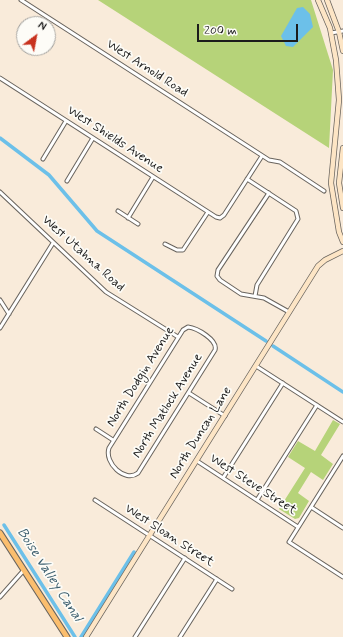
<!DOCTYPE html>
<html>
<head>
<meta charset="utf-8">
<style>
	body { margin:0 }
	#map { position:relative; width:343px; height:637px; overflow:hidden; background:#f9ebda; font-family:Mynerve,sans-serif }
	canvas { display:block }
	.north { position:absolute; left:16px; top:16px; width:40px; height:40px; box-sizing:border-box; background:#fdfcf7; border:1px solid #a3a29f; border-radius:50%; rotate:32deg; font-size:11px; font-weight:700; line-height:16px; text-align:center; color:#1c1c1c }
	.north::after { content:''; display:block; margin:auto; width:14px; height:18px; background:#c8321e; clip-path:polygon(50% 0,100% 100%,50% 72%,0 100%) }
	.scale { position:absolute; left:197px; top:24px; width:101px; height:18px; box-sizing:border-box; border:2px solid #1c1c1c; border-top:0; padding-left:5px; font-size:12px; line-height:14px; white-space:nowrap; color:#1c1c1c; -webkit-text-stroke:3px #fdfcf7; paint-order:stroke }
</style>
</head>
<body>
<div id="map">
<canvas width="343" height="637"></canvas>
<div class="north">N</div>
<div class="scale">200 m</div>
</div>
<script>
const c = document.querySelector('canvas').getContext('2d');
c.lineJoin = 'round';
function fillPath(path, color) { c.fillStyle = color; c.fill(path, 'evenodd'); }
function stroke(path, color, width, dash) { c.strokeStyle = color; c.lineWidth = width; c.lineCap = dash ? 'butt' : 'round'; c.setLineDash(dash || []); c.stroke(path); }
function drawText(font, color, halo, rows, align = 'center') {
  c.font = font + ' Mynerve,sans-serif'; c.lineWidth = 3.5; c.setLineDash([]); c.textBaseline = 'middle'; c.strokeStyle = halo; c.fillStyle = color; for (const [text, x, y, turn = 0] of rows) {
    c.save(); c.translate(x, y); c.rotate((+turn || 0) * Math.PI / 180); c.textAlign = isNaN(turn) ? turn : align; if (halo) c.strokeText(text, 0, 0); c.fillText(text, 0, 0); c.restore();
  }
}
fillPath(new Path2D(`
	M98 0H311L333 70 329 148Z
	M333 420 340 424 321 455 333 464 323 480 311 472 298 493 309 501 299 518 295 519 279 509 305 468 288 457 298 441 315 451Z`), '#b6d379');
fillPath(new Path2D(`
	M303 7 310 14 313 27 293 47 286 46 281 36 297 8Z`), '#6cc0e9');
stroke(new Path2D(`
	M0 138 49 175 97 231 266 341
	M273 346 343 392
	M4 525 75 637
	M81 637 134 552`), '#6cc0e9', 3.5);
const street = new Path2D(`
	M21 0 269 160 280 162 324 191
	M331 33 343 31
	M0 78 216 217 220 218 224 215 262 156
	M43 159 66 121
	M247 179 296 211 298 219 257 285 255 296
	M67 181 93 138
	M0 192 106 292 178 337
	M269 193 218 270 217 276 220 280 241 294 264 298 289 312
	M118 211 138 224
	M128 218 153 177
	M165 244 177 250H183L208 212
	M0 300 9 314
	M188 327C197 328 218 340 215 350L138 473C125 483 104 463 109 448L183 330Z
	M0 328 53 243
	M256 366 343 422
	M189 393 225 416
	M96 429 113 440
	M343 456 289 542 343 577
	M197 461 298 527
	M223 478 283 383
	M95 500 232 589
	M257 500 317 405
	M311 507 343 528
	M0 597 24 570
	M135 637 185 558
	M180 637 217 579`);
const secondary = new Path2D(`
	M318 0 330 28 336 60 339 100 331 183 339 232 343 242
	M327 0 339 32 343 51
	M343 148 339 183 343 208
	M86 637 318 266 325 260 343 251`);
const primary = new Path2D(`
	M0 533 67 637`);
stroke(street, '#69645e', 5);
stroke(secondary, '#69645e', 6);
stroke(primary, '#69645e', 7);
stroke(street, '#fff', 3);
stroke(secondary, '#fde5c5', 4.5);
stroke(primary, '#fbbe6e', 5);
drawText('13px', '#1c1c1c', '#fdfcf7', [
	["West Arnold Road",147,69,33],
	["West Shields Avenue",115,140,33],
	["West Utahna Road",83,254,42],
	["North Dodgin Avenue",141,377,-58],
	["North Matlock Avenue",168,406,-58],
	["North Duncan Lane",201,433,-58],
	["West Steve Street",253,485,33],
	["West Sloan Street",169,536,33]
]);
drawText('italic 14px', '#3c5e6e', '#fdfcf7', [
	["Boise Valley Canal",49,575,57]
]);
</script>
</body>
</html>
